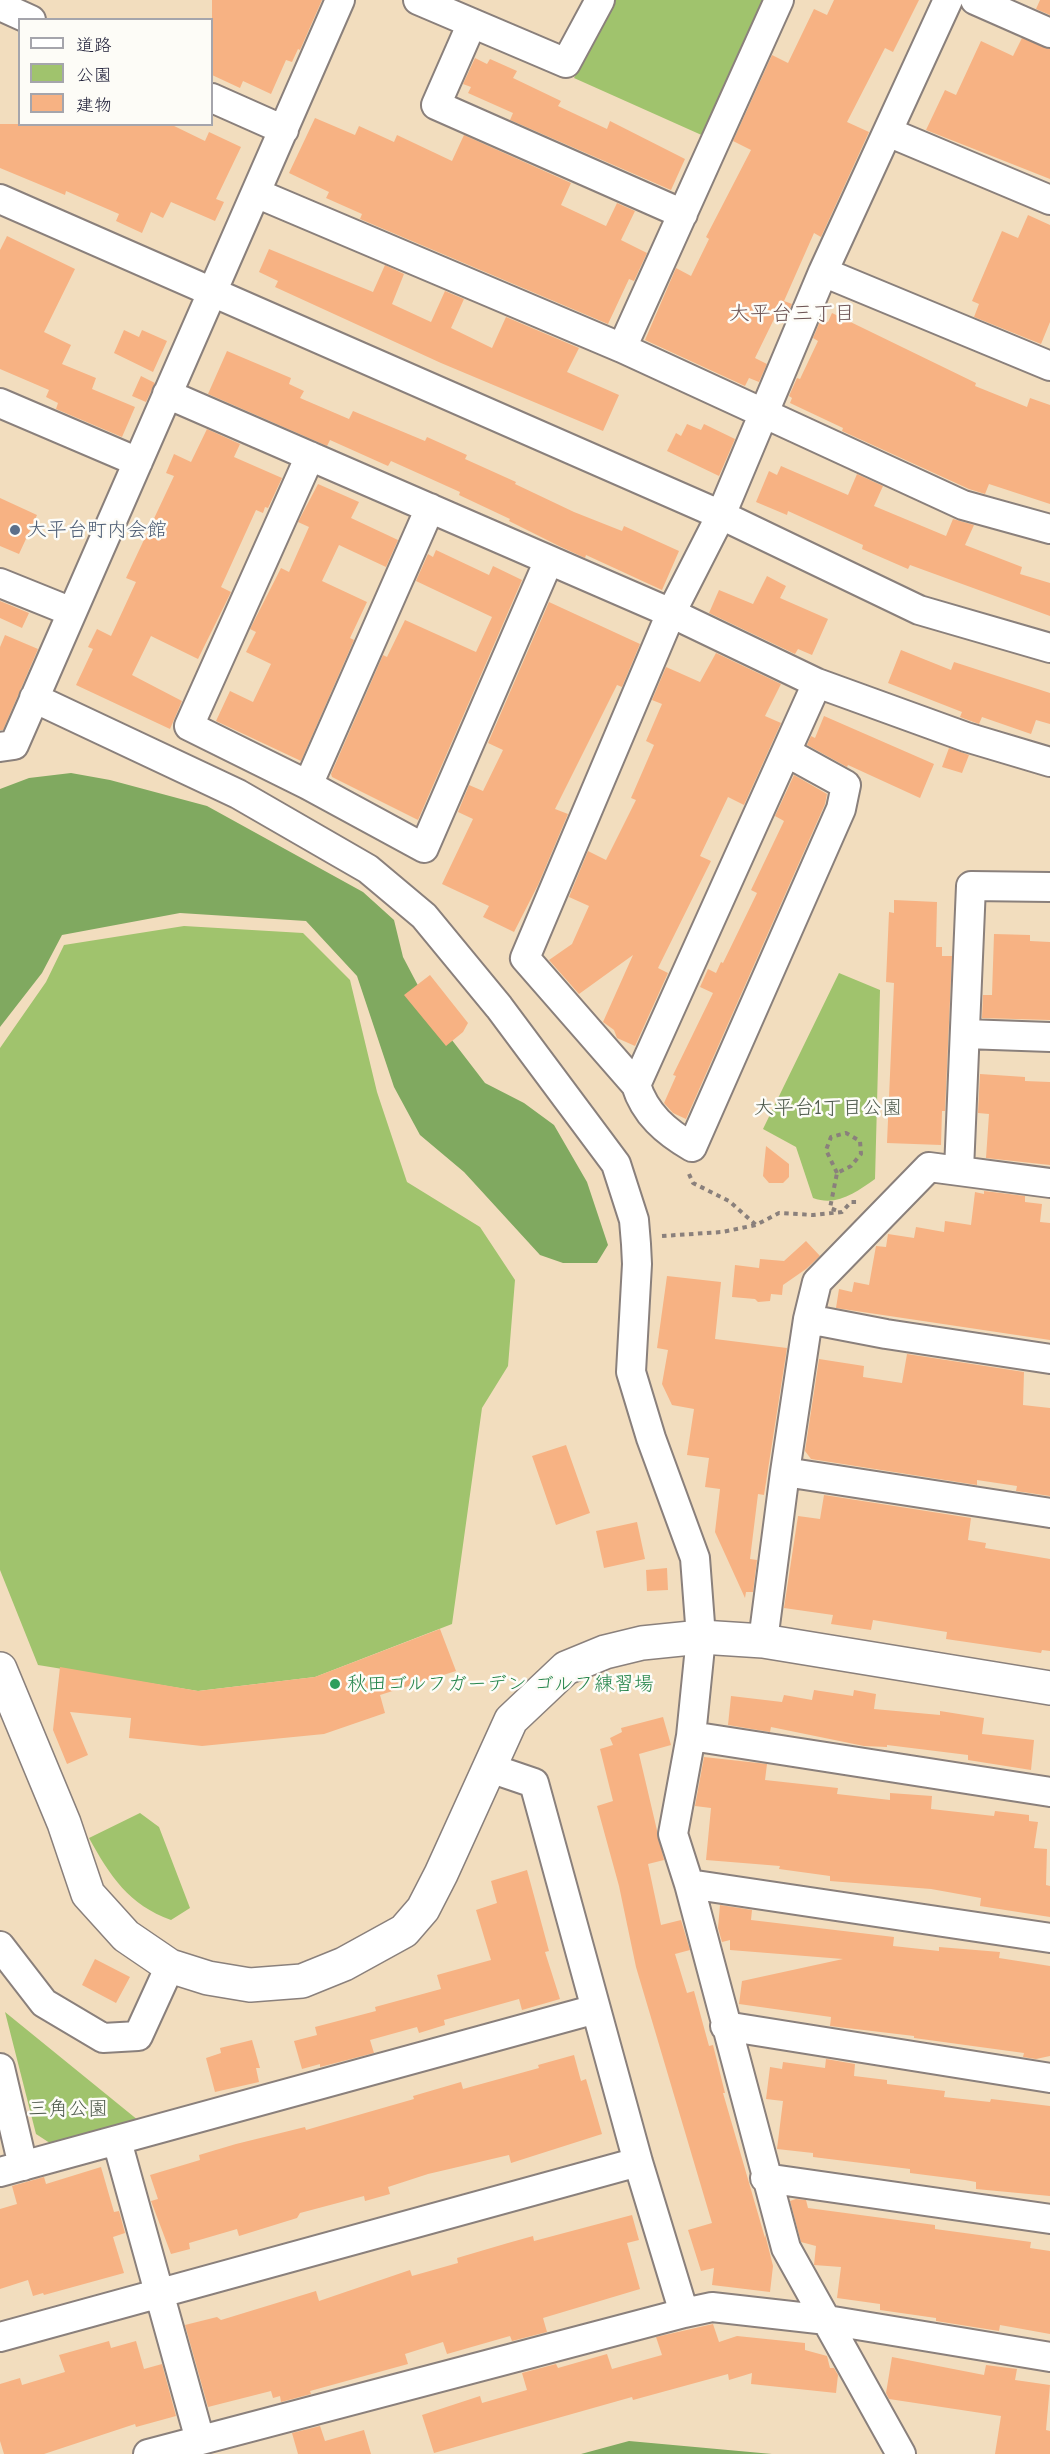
<!DOCTYPE html>
<html>
<head>
<meta charset="utf-8">
<style>
	body { margin:0 }
	#map { position:relative; width:1050px; height:2454px; overflow:hidden; background:#f2ddbe; font-family:"Comic Neue","Klee One",sans-serif }
	canvas { display:block }
	.legend { position:absolute; left:18px; top:18px; width:195px; height:108px; box-sizing:border-box; background:#fdfcf7; border:2px solid #a5a5ac; margin:0; padding:8px 10px; list-style:none; font-size:18px; color:#22223b }
	.legend li { display:flex; align-items:center; gap:12px; height:30px }
	.legend b { width:30px; border:2px solid #a5a5ac }
</style>
</head>
<body>
<div id="map">
<canvas width="1050" height="2454"></canvas>
<ul class="legend">
<li><b style="height:8px;background:#fff"></b>道路</li>
<li><b style="height:16px;background:#a0c36d"></b>公園</li>
<li><b style="height:16px;background:#f7b283"></b>建物</li>
</ul>
</div>
<script>
const c = document.querySelector('canvas').getContext('2d');
c.lineJoin = 'round';
function fillPath(path, color) { c.fillStyle = color; c.fill(path, 'evenodd'); }
function stroke(path, color, width, dash) { c.strokeStyle = color; c.lineWidth = width; c.lineCap = dash ? 'butt' : 'round'; c.setLineDash(dash || []); c.stroke(path); }
function drawText(font, color, halo, rows, align = 'center') {
  c.font = font + ' "Comic Neue","Klee One",sans-serif'; c.lineWidth = 5; c.setLineDash([]); c.textBaseline = 'middle'; c.strokeStyle = halo; c.fillStyle = color; for (const [text, x, y, turn = 0] of rows) {
    c.save(); c.translate(x, y); c.rotate((+turn || 0) * Math.PI / 180); c.textAlign = isNaN(turn) ? turn : align; if (halo) c.strokeText(text, 0, 0); c.fillText(text, 0, 0); c.restore();
  }
}
fillPath(new Path2D(`
	M613 0H769L706 137 574 78Z
	M184 926 303 933 350 980 377 1092 407 1182 480 1227 515 1280 508 1366 482 1408 452 1624 315 1677 198 1691 38 1665 0 1570V1048L46 982 64 945Z
	M839 973 880 990 875 1179C856 1192 837 1207 813 1198L796 1147 763 1129Z
	M140 1813 159 1827 190 1908 171 1920C129 1905 110 1876 89 1838Z
	M5 2012 144 2125 59 2149 36 2134Z`), '#a0c36d');
fillPath(new Path2D(`
	M71 773 110 780 207 806 363 892 394 920 403 957 435 1018 485 1083 524 1103 554 1125 587 1182 608 1245 597 1263H563L540 1255 464 1172 420 1135 394 1087 357 976 306 921 180 913 62 935 42 973 0 1027V789L29 778Z
	M629 2441 772 2454H581Z`), '#80a960');
fillPath(new Path2D(`
	M212 0H322L300 50 298 49 292 62 286 60 271 94 243 81 240 88 212 75Z
	M834 0H919L893 52 885 48 847 122 869 132 821 237 814 233 784 301 792 304 783 324 774 319 755 358 767 364 759 382 749 378 745 386 645 340 676 268 691 276 709 239 706 237 751 150 733 141 772 55 788 63 814 9 827 15Z
	M1040 0H1050V15L1036 9Z
	M1022 38 1050 49V179L926 130 945 90 956 95 981 41 1013 56Z
	M475 58 487 64 490 59 517 71 513 78 561 101 558 106 607 129 610 121 685 159 671 190 510 120 513 113 468 93 471 87 463 84Z
	M315 118 355 135 359 126 394 142 397 135 452 161 464 135 571 183 561 205 606 226 617 203 635 211 621 240 647 253 634 281 629 279 608 324 360 219 362 214 326 198 329 192 289 173Z
	M0 124H170L205 141 209 132 241 147 216 199 224 202 215 221 171 202 163 218 151 212 142 233 116 221 119 214 66 191 65 195 0 168Z
	M1028 215 1050 225V322L1041 344 974 317 979 304 972 301 1002 231 1018 238Z
	M7 236 75 269 44 332 71 345 62 364 96 378 92 389 135 407 122 437 56 409 58 403 46 397 49 390 0 369V250Z
	M269 249 373 292 385 265 404 274 392 304 431 322 445 291 464 299 451 328 492 348 506 317 579 348 567 372 619 395 603 431 441 363 275 287 278 281 259 272Z
	M832 313 976 383 975 386 1027 407 1030 398 1050 405V504L989 484 985 494 969 489 842 431 843 428 790 403 792 398 789 396 797 378 800 379 818 341 813 338 821 319 828 322Z
	M124 330 139 337 142 330 167 341 153 372 114 353Z
	M227 351 291 378 289 384 304 391 300 398 349 419 353 411 425 441 427 437 467 455 465 459 516 482 515 484 574 512 622 531 624 526 679 551 662 590 586 555 585 558 559 546 509 521 510 519 459 495 460 492 391 461 388 466 330 440 327 446 208 394Z
	M141 376 155 383 146 402 132 396Z
	M687 424 701 430 704 424 735 439 719 476 667 451 676 433 681 436Z
	M207 429 240 444 234 457 282 478 268 508 265 507 263 513 256 510 221 587 231 592 198 659 151 636 132 675 182 701 170 729 76 685 93 649 88 647 97 629 111 636 136 582 126 578 174 476 166 473 174 454 191 462Z
	M781 466 848 495 857 474 883 486 874 506 946 536 953 519 974 525 965 545 1022 567 1020 574 1050 583V616L910 565 908 569 862 549 863 545 788 511 787 515 756 502 769 471 777 475Z
	M318 484 359 502 351 518 398 540 386 567 339 545 322 581 367 602 350 638 354 640 301 761 216 721 230 691 253 702 271 664 246 652 256 632 250 629 281 568 289 572 309 527 298 522Z
	M0 498 37 515 19 554 0 546Z
	M436 550 489 575 493 566 522 580 418 820 332 777 331 774 383 655 387 657 405 620 476 652 492 617 416 581 428 554 433 557Z
	M767 576 786 586 780 598 828 619 812 655 798 649 795 654 709 613 719 590 753 604Z
	M0 601 29 613 22 628 0 618Z
	M549 602 640 644 622 687 617 685 555 809 568 814 538 885 514 932 483 917 489 906 442 884 473 819 458 812 469 785 483 791 503 750 488 743Z
	M5 635 38 649 3 730H0V647Z
	M901 650 951 670 954 662 1050 693V724L1036 720 1031 734 982 717 979 724 960 717 962 712 888 683Z
	M716 653 781 684 765 716 781 723 744 805 728 797 700 856 711 861 658 968 668 973 635 1046 617 1038 614 1030 603 1022 633 955 579 994 549 960 572 944 589 906 569 897 588 851 606 860 636 800 631 798 654 745 646 741 662 704 652 700 666 667 700 682Z
	M824 716 934 764 920 798 848 765 847 767 807 745 811 736 815 738Z
	M949 748 969 755 962 773 942 767Z
	M794 775 827 794 825 804 686 1119 673 1113 664 1103 676 1076 673 1075 713 993 700 987 708 969 716 973 721 962 723 963 757 893 751 890 784 821 775 816Z
	M894 900 937 902 936 947H942V956H952L945 1111H942L941 1145 887 1143 894 983 886 982 889 912 894 913Z
	M994 934 1030 935V941L1050 942V1020L982 1018 983 995H992Z
	M430 975 468 1023 463 1032 446 1046 404 995Z
	M980 1074 1025 1077V1081L1050 1082V1165L986 1158 989 1114 978 1113Z
	M766 1146 789 1164V1177L783 1183H769L763 1176Z
	M984 1191 1025 1196V1202L1042 1204 1040 1222 1050 1223V1340L836 1308 839 1289 852 1292 854 1282 869 1285 876 1246 886 1247 888 1234 914 1238 916 1227 944 1232 945 1221 971 1225 975 1192 984 1194Z
	M806 1241 820 1256 806 1269 783 1285 782 1295 771 1294 770 1301 758 1302 755 1299 732 1297 735 1265 759 1268 760 1259 784 1261Z
	M667 1276 721 1282 715 1339 787 1348 764 1495 758 1494 750 1559 757 1560 753 1592H746L745 1598 715 1532 720 1489 705 1487 709 1458 687 1455 694 1409 672 1405 662 1384 668 1350 657 1348Z
	M907 1354 1024 1372 1023 1405 1050 1408V1496L1016 1491 1017 1486 977 1480V1485L811 1459 805 1451 819 1359 864 1366 863 1377 902 1383Z
	M566 1445 590 1513 556 1525 532 1456Z
	M824 1495 971 1518 968 1540 986 1543 985 1548 1050 1559V1651L1042 1650 1041 1653 946 1639 947 1632 873 1620 871 1630 831 1624 833 1615 784 1608 798 1516 820 1519Z
	M637 1522 645 1559 604 1568 596 1531Z
	M667 1568 668 1590 647 1591 646 1570Z
	M440 1629 456 1671 380 1695 385 1713 324 1734 202 1746 129 1738 131 1718 70 1712 88 1755 67 1764 53 1730 60 1667 198 1691 315 1677Z
	M814 1690 853 1696 854 1690 876 1694 874 1709 940 1715V1711L984 1718 982 1734 1034 1740 1031 1770 968 1760V1755L887 1745V1747L864 1746 771 1727 770 1732 728 1725 731 1696 782 1702 784 1695 812 1700Z
	M663 1717 671 1745 639 1754 664 1860 648 1864 661 1925 681 1920 690 1950 675 1954 687 1993 694 1991 709 2046 713 2045 725 2093H723L765 2238V2234L773 2266 770 2292 712 2285 714 2268 701 2271 688 2230 712 2223 636 1967 619 1886 597 1806 613 1801 600 1749 613 1745 610 1738 622 1732 621 1728Z
	M704 1757 767 1764 765 1780 838 1788 837 1794 890 1800V1793L932 1796 931 1809 994 1816 995 1811 1029 1815V1821L1038 1822 1034 1848 1047 1849 1046 1885 1050 1886V1917L980 1906 981 1898 931 1889 830 1881V1876L779 1869 780 1866 706 1860 711 1808 695 1806Z
	M527 1870 549 1951 545 1952 560 1999 522 2010 519 1999 444 2020 445 2025 419 2033 417 2027 370 2040 374 2053 320 2067V2064L302 2069 294 2041 317 2035 315 2027 376 2011 375 2007 441 1989 437 1975 491 1960 476 1910 497 1903 491 1881Z
	M720 1905 752 1910 751 1920 894 1937 893 1946 939 1951V1947L1000 1952 999 1958 1050 1966V2056L1036 2059 1023 2057 1024 2053 914 2038V2036L830 2026 831 2017 739 2004 742 1981 843 1959 730 1950V1940L722 1942 718 1928Z
	M95 1959 130 1977 116 2003 82 1985Z
	M252 2040 260 2068H256L259 2082 215 2092 206 2058 221 2053 220 2048Z
	M574 2055 581 2081 586 2079 602 2134 511 2163 509 2155 428 2174 388 2187 390 2194 365 2201 364 2196 300 2213 297 2218 239 2236 237 2229 189 2243 190 2249 171 2254 151 2201 158 2199 150 2175 200 2160 199 2155 236 2144 305 2127 306 2130 414 2099 413 2096 461 2082 463 2089 539 2068 538 2065Z
	M826 2059 855 2064 854 2076 887 2080V2084L945 2091 944 2097 990 2102 991 2099 1050 2106V2196L976 2189V2182L965 2180 910 2173V2169L813 2157V2153L777 2149 783 2101 766 2099 770 2067 782 2069 783 2062 825 2068Z
	M101 2167 114 2212 119 2211 125 2233 113 2237 124 2273 44 2295 43 2293 33 2296 28 2280 0 2289V2209L17 2204 12 2186 44 2177 46 2184Z
	M796 2199 806 2200 808 2208 935 2225V2229L1031 2242 1030 2248 1050 2251V2334L1000 2325 999 2331 936 2321V2318L880 2310V2304L837 2298 841 2267 814 2265 816 2246 801 2242 790 2201Z
	M632 2215 639 2240 627 2243 640 2289 543 2318 547 2332 512 2341 510 2336 447 2354 443 2342 405 2354 408 2364 310 2391 311 2394 281 2402 280 2396 273 2398 271 2391 208 2407 185 2325 217 2317 221 2320 316 2291 319 2301 410 2270 412 2276 458 2263 457 2258 508 2243 533 2236 534 2241Z
	M713 2324 719 2342 737 2336 805 2343V2350L827 2356 830 2368H834L838 2375 836 2393 751 2384 752 2373 729 2380 728 2374 633 2400 632 2397 434 2453 422 2415 480 2396 482 2403 527 2390 522 2373 556 2364 558 2368 607 2354 612 2369 662 2355 656 2337Z
	M109 2341 111 2348 136 2341 144 2369 162 2364 176 2416 136 2427 135 2424 44 2454H4L0 2441V2384L20 2378 22 2385 65 2372 59 2355Z
	M892 2357 984 2375 986 2365 1017 2369 1015 2380 1050 2385 1046 2430 1050 2431V2454H995L1001 2416 889 2399 886 2393Z
	M320 2426 325 2441 364 2430 371 2454H298L292 2433Z`), '#f7b283');
const minor = new Path2D(`
	M418 0 566 63 600 0
	M975 0 1050 33
	M0 6 31 20
	M472 23 436 105 683 214
	M212 98 284 130
	M888 132 1050 200
	M256 193 622 348 963 505 1050 529
	M0 199 721 515 919 610 1050 648
	M823 272 1050 366
	M622 348 779 0
	M167 394 671 613 817 683 966 737 1050 762
	M0 403 138 462
	M310 456 189 726 308 785 424 848 549 560
	M0 583 72 612
	M817 683 636 1085 525 958 671 613 721 515 823 272 948 0
	M34 698 238 794 368 869 424 916 499 1007 616 1164 634 1220 636 1244 637 1264 631 1372 651 1438 695 1558 701 1637 691 1736 673 1834 689 1884 786 2248 901 2454
	M0 747 14 745 340 0
	M308 785 430 508
	M965 1034 1050 1037
	M636 1085C645 1114 666 1132 692 1147L841 809 846 785 786 752
	M959 1170 971 886 1050 887
	M808 1319 886 1334 1050 1359
	M785 1472 1050 1513
	M763 1641 785 1472 808 1319 817 1282 929 1167 1050 1183
	M691 1736 1050 1792
	M490 1768 534 1783 638 2162 684 2313 712 2307 827 2320 1050 2357
	M689 1884 1050 1938
	M0 1946 44 2003 103 2038 138 2036 170 1966
	M725 2026 1050 2078
	M0 2068 23 2166
	M117 2141 200 2440
	M0 2172 596 2009
	M765 2178 1050 2219
	M0 2337 638 2162
	M148 2454 684 2313`);
const tertiary = new Path2D(`
	M0 1669 64 1823 88 1894 126 1936 170 1966 208 1978 250 1985 302 1981 344 1964 404 1931 423 1909 441 1874 511 1720 566 1668 605 1652 642 1643 701 1637 763 1641 1050 1688`);
stroke(minor, '#8a807c', 32);
stroke(tertiary, '#8a807c', 36);
stroke(new Path2D(`
	M837 1173 826 1150 831 1137 846 1133 860 1141 861 1154 851 1166 837 1173 830 1208 838 1211
	M689 1174 693 1183 729 1201 756 1225
	M662 1236 722 1232 756 1225 779 1213 813 1215 842 1212 851 1202H857`), '#8a807c', 4, [4.5, 4.5]);
stroke(minor, '#fff', 28);
stroke(tertiary, '#fff', 33);
for (const [x, y, r, color] of [
	[15,530,6,"#5c6f8a"],
	[335,1684,6,"#2e9e5b"]
]) { const dot = new Path2D(); dot.arc(x, y, r, 0, 2 * Math.PI); c.fillStyle = color; c.fill(dot); stroke(dot, '#fdfcf7', 2); }
drawText('20px', '#4e5e75', '#fdfcf7', [
	["大平台町内会館",27,530]
], 'left');
drawText('20px', '#4e5a4c', '#fdfcf7', [
	["大平台1丁目公園",828,1108],
	["三角公園",68,2109]
]);
drawText('20px', '#27864d', '#fdfcf7', [
	["秋田ゴルフガーデン ゴルフ練習場",347,1684]
], 'left');
drawText('21px', '#6d5454', '#fdfcf7', [
	["大平台三丁目",792,314]
]);
</script>
</body>
</html>
